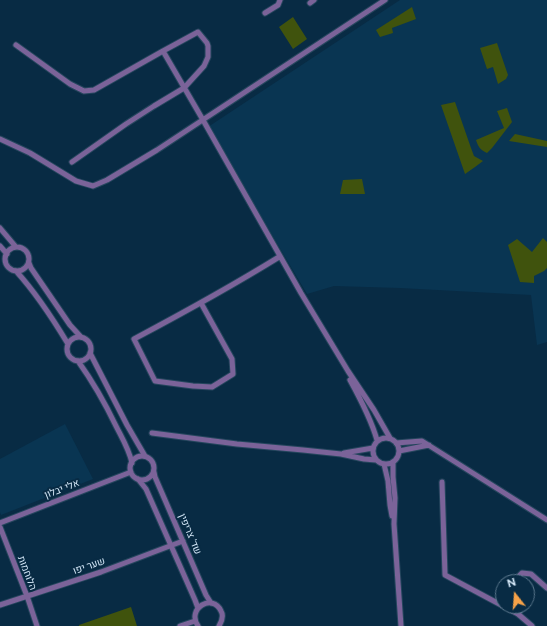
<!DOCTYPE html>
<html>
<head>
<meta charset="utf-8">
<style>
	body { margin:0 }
	#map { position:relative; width:547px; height:626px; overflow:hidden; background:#082b44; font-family:Raleway,sans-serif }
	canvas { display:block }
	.north { position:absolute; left:495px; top:574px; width:40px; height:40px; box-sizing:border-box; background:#082b44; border:1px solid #5a778c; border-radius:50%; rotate:343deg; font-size:11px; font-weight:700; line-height:16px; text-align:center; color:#d6e9f9 }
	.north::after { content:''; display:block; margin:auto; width:14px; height:18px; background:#f6a248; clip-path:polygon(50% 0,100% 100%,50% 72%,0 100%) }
</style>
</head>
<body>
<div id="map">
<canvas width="547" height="626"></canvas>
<div class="north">N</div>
</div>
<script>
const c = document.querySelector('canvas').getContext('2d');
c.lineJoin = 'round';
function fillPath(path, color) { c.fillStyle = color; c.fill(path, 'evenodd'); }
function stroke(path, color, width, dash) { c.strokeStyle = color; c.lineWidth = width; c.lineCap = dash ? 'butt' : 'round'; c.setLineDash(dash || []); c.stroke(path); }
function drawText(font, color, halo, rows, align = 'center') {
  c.font = font + ' Raleway,Heebo,sans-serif'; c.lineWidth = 4; c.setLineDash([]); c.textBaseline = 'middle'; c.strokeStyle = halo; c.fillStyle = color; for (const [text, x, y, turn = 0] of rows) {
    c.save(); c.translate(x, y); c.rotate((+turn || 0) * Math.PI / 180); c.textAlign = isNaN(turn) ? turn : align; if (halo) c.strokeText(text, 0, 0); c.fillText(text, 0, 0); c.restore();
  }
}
fillPath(new Path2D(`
	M400 0H547V342L537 345 531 295 400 288 334 286 307 294 208 127Z
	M65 424 93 479 1 515 0 512V459Z`), '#093552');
fillPath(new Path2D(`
	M412 7 416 19 392 28 393 33 380 37 376 30Z
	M293 17 307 39 293 49 279 27Z
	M497 43 508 75 506 79 498 84 493 67 487 69 480 48Z
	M455 102 471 148 474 156 483 161 475 167 465 174 441 105Z
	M507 108 512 122 492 148 487 153C480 150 478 146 476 140L504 128 497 111Z
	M515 134 547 141V147L509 141Z
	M362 179 365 194H340L343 180Z
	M543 238 547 242V268L544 271 534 276V283L520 282 508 245 517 239 532 252Z
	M131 607 137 626H79V625Z`), '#40530d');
const street = new Path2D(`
	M310 3 314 0
	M265 13 278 5 280 0
	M16 45 70 84 84 91 94 90 163 51
	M0 139 30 153 76 181 93 186 107 180 157 150 385 0
	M72 162 126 124 154 106 184 88 204 66 208 57V46L207 43 198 32 163 51 203 120 301 293 348 371 374 410 390 438
	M0 228 16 247
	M0 246 7 254
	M5 259a12 12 0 1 1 24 0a12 12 0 1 1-24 0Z
	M29 263 31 268 70 325 81 337
	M16 271C36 293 53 319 68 344
	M201 303 232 359 233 374 212 387 193 386 155 381 134 339C183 313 232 286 279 257
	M67 349a12 12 0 1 1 24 0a12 12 0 1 1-24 0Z
	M90 353 127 425 145 456
	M78 361C93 382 105 403 116 426 122 438 129 449 132 463
	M350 380C361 400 371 419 377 440
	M152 433 237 444 303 450 341 454 364 459 376 460
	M373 451a13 13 0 1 1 26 0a13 13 0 1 1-26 0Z
	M396 443 422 441 547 520
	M399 451 429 445
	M344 453 373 448
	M130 468a12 12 0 1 1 24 0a12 12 0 1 1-24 0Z
	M393 462V477L395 498 394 524 401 626
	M384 464 388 481 390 505 392 516
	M154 472 155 477 165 500 206 595 211 603
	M138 479 146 489 195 600 198 608
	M442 482 445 575 518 614 532 626
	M0 523 131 472
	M0 527 27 596 37 626
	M514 582V581L522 573 531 574 547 588
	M0 605 101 572 183 541
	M518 614 523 606
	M180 626 195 621
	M198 626C186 608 213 593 221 611 224 616 222 621 219 626`);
stroke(street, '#25465d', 7);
stroke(street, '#7b6399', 5);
drawText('10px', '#d6e9f9', '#082b44', [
	["אלי יבלון",62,489,-21],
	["שד' צריפין",190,534,67],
	["שער יפו",89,566,-19],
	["הלוחמות",27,573,69]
]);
</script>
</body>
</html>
